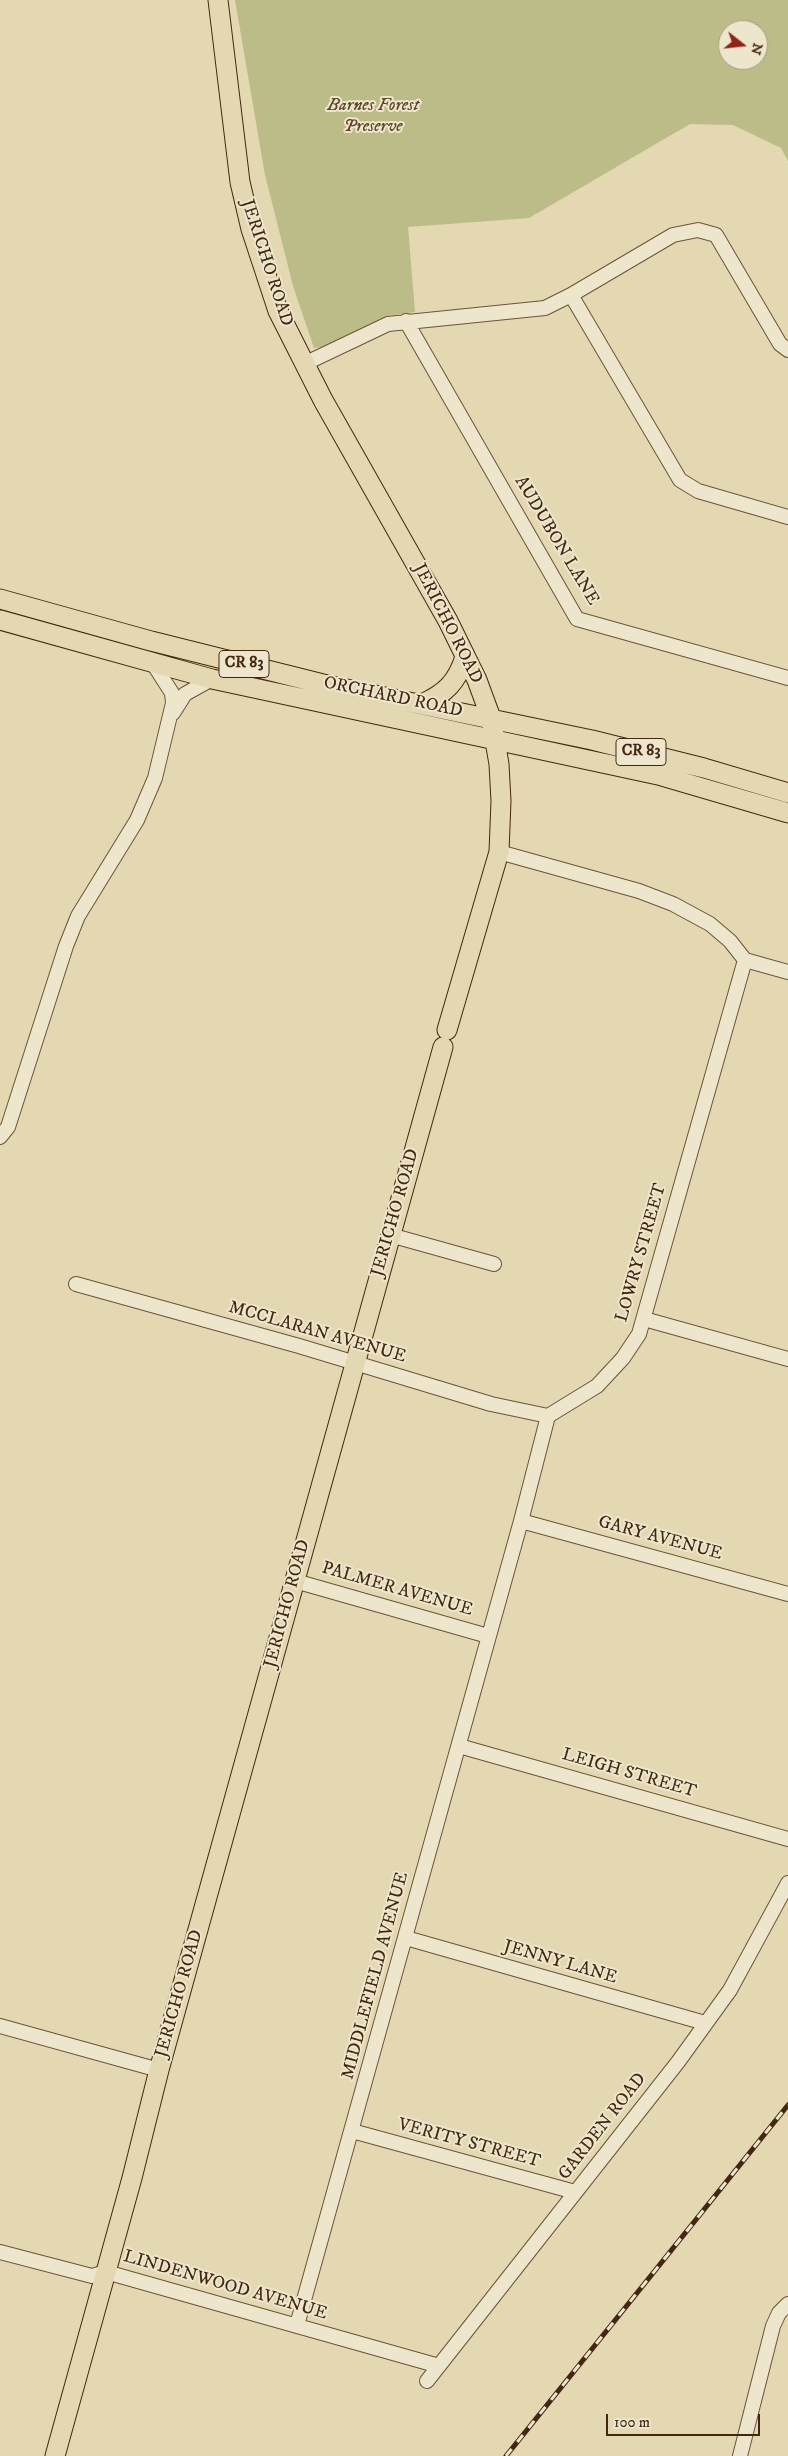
<!DOCTYPE html>
<html>
<head>
<meta charset="utf-8">
<style>
	body { margin:0 }
	#map { position:relative; width:788px; height:2456px; overflow:hidden; background:#e3d8b1; font-family:"IM FELL DW Pica",serif }
	canvas { display:block }
	.north { position:absolute; left:718px; top:20px; width:50px; height:50px; box-sizing:border-box; background:#ede6cc; border:1px solid #a99a81; border-radius:50%; rotate:106deg; font-size:14px; font-weight:700; line-height:20px; text-align:center; color:#442711 }
	.north::after { content:''; display:block; margin:auto; width:18px; height:22px; background:#8f2418; clip-path:polygon(50% 0,100% 100%,50% 72%,0 100%) }
	.scale { position:absolute; left:606px; top:2414px; width:154px; height:22px; box-sizing:border-box; border:2px solid #442711; border-top:0; padding-left:6px; font-size:15px; line-height:18px; white-space:nowrap; color:#442711; -webkit-text-stroke:4px #ede6cc; paint-order:stroke }
</style>
</head>
<body>
<div id="map">
<canvas width="788" height="2456"></canvas>
<div class="north">N</div>
<div class="scale">100 m</div>
</div>
<script>
const c = document.querySelector('canvas').getContext('2d');
c.lineJoin = 'round';
function fillPath(path, color) { c.fillStyle = color; c.fill(path, 'evenodd'); }
function stroke(path, color, width, dash) { c.strokeStyle = color; c.lineWidth = width; c.lineCap = dash ? 'butt' : 'round'; c.setLineDash(dash || []); c.stroke(path); }
function drawText(font, color, halo, rows, align = 'center') {
  c.font = font + ' "IM FELL DW Pica",serif'; c.lineWidth = 4; c.setLineDash([]); c.textBaseline = 'middle'; c.strokeStyle = halo; c.fillStyle = color; for (const [text, x, y, turn = 0] of rows) {
    c.save(); c.translate(x, y); c.rotate((+turn || 0) * Math.PI / 180); c.textAlign = isNaN(turn) ? turn : align; if (halo) c.strokeText(text, 0, 0); c.fillText(text, 0, 0); c.restore();
  }
}
fillPath(new Path2D(`
	M235 0H788V161L781 148 733 125 690 124 529 218 408 227 415 312 387 316 330 346 314 348 293 286 265 175ZM728 30H758V60H728Z`), '#bbbc87');
const minor = new Path2D(`
	M571 295 680 480 698 491 788 517
	M406 321 577 619 788 678
	M304 364 388 324 545 308 571 295 673 235 698 230 716 235 780 344 788 350
	M173 713 185 694 212 679
	M499 852 639 891 673 904 710 924 730 941 745 960 788 972
	M0 1137 8 1127 66 946 78 916 137 820 155 778 173 703 172 693 152 662
	M390 1235 494 1264
	M76 1284 299 1346 491 1404 548 1416
	M644 1319 788 1359
	M521 1521 788 1594
	M295 1581 488 1636
	M459 1746 788 1839
	M406 1938 705 2023
	M0 2026 159 2070
	M352 2131 575 2192
	M0 2252 92 2276 106 2272 439 2366
	M297 2325 521 1521 548 1416 597 1386 623 1358 639 1334 745 960
	M427 2381 678 2062 730 1990 788 1883
	M740 2456 773 2326 779 2313 788 2304`);
const major = new Path2D(`
	M218 0 240 182 251 229 278 311 323 400 448 621 477 680 491 718 499 764 501 801 499 852 447 1030
	M0 599 151 641 327 685 592 740 704 768 788 793
	M0 620 212 679 658 775 788 813
	M422 704C446 693 457 682 465 657
	M55 2456 132 2178 159 2070 443 1047`);
stroke(minor, '#6c5339', 16);
stroke(major, '#442711', 21);
stroke(minor, '#ede6cc', 14);
stroke(major, '#e3d8b1', 19);
const rail = new Path2D(`
	M506 2456 788 2105`);
stroke(rail, '#442711', 5);
stroke(rail, '#ede6cc', 3, [9]);
for (const [x, y, w] of [
	[244,664,50],
	[641,752,50]
]) { const box = new Path2D(); box.roundRect(x - w / 2, y - 13.5, w, 27, 4); c.fillStyle = '#ede6cc'; c.fill(box); stroke(box, '#442711', 1); }
drawText('bold 16px', '#442711', null, [
	["CR 83",244,664],
	["CR 83",641,752]
]);
drawText('italic 18px', '#5c4529', '#ede6cc', [
	["Barnes Forest",373,106],
	["Preserve",373,127]
]);
drawText('18px', '#442711', '#ede6cc', [
	["JERICHO ROAD",266,263,72],
	["AUDUBON LANE",556,541,59],
	["JERICHO ROAD",447,624,63],
	["ORCHARD ROAD",393,698,12],
	["JERICHO ROAD",396,1213,-74],
	["LOWRY STREET",642,1253,-74],
	["MCCLARAN AVENUE",317,1333,16],
	["GARY AVENUE",660,1539,15],
	["PALMER AVENUE",397,1590,16],
	["JERICHO ROAD",288,1604,-75],
	["LEIGH STREET",629,1774,16],
	["JENNY LANE",560,1963,16],
	["MIDDLEFIELD AVENUE",376,1976,-75],
	["JERICHO ROAD",180,1994,-74],
	["GARDEN ROAD",603,2127,-52],
	["VERITY STREET",469,2144,15],
	["LINDENWOOD AVENUE",225,2286,16]
]);
</script>
</body>
</html>
